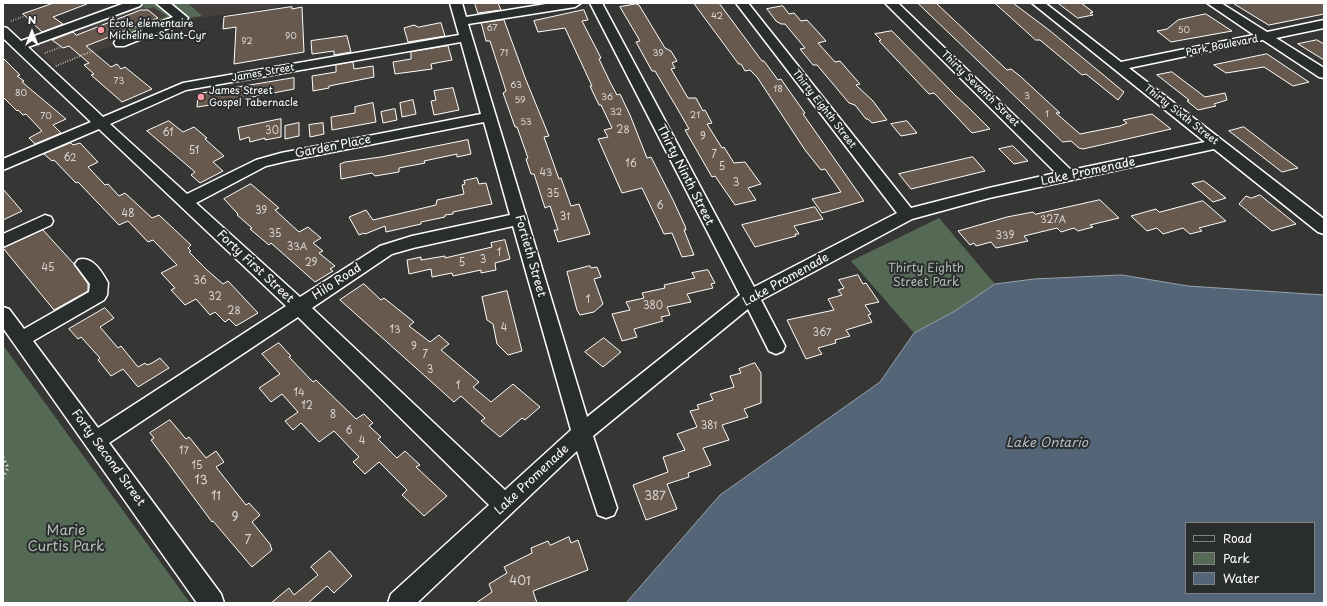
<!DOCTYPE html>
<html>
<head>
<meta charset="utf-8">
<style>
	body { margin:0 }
	#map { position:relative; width:1327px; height:606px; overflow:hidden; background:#363635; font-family:"Playpen Sans",sans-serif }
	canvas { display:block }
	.frame { position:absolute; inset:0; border:4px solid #fff; pointer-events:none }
	.legend { position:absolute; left:1185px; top:522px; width:130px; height:72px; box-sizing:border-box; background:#2a2d2e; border:1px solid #7f8182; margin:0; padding:5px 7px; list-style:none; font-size:12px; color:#fff }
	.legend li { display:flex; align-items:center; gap:8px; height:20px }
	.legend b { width:20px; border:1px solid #7f8182 }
	.north { position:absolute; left:12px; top:12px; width:40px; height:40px; -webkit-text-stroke:3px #2a2d2e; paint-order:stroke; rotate:0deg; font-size:11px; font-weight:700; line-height:16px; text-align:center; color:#fff }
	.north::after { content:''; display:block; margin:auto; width:14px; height:18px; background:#fff; clip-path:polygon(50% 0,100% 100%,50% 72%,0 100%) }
</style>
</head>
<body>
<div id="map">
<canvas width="1327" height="606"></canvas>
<div class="frame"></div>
<ul class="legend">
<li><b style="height:5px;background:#2a2d2e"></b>Road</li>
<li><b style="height:11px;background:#556a55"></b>Park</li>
<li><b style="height:11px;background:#536576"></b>Water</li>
</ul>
<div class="north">N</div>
</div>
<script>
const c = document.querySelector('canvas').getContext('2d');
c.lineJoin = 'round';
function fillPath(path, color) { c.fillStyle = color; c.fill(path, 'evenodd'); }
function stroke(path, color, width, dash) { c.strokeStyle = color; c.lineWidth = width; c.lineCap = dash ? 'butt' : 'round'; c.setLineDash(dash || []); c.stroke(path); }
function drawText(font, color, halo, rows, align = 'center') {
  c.font = font + ' "Playpen Sans",sans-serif'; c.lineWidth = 4; c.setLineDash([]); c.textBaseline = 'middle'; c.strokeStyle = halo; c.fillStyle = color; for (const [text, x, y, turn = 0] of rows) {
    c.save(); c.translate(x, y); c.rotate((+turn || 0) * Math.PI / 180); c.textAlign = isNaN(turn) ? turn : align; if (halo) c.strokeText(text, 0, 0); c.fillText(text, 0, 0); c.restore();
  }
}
fillPath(new Path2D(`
	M119 3H278L279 7 172 22 56 67 24 39Z`), '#45403d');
fillPath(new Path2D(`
	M121 3H188L202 16 174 20 121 41 113 36 167 16 153 7 146 9 143 7 82 30 75 25 46 32Z
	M939 218 995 284 955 311 914 333 851 261Z
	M3 345 190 603H3Z`), '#556a55');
const water = new Path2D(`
	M1122 275 1188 286 1324 295V603H626L720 495 880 382 914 333 955 311 995 284 1034 279ZM1186 523H1314V593H1186Z`);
fillPath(water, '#536576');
stroke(water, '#98a3ad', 1);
const building = new Path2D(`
	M54 3H87V4L53 17 63 24 42 32 23 14Z
	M475 3H498L501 10 478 13Z
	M694 3H719L762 61H764L778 80 781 79 790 92 805 113 803 114 864 201 822 213 812 199 841 192 825 169 821 170 805 150 757 77 750 70 745 71 741 64H739Z
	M918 3H936L1007 70 1011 69 1020 76 1060 113H1056L1080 134 1120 126 1127 123 1123 120 1152 114 1171 129 1083 149 1079 148 1071 141 1063 142Z
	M995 3H1013L1049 30 1124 92 1118 100 1086 74 1082 75 1040 40H1036Z
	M1058 3H1081L1093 12 1090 13 1093 15 1078 18Z
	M1233 3H1324V14L1269 25Z
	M636 4 639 5 665 48 671 51 677 61 672 63 675 68 671 69 688 98H696L703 111 705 110 712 123 707 124 722 148 724 147 734 163 745 162 761 184 748 188 756 200 735 205 715 176 712 177 685 130 689 129 677 108 655 71H652L636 42 640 41 620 7Z
	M783 6 789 14 794 13 801 21 807 20 818 32 826 41 818 43 835 62 840 61 860 84 856 85 873 101 887 120 872 123 868 119H866L855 105 849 103 817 65H813L800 49 805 48 785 24H781L776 21 767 9Z
	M292 7V9L302 7 304 52 234 64 236 27 223 29 224 17Z
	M141 10H148L158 18 86 46 111 67 117 64 121 69 125 67 152 89 122 102 91 75 94 74 84 65 89 63 69 46 63 48 52 40 73 32 76 35Z
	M584 10 588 20 582 21 601 58 599 59 610 82 617 95 620 94 630 115 647 158 651 157 673 200 685 226 686 230H684L694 255 682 257 672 233 664 234 642 188 622 193 598 139 608 137 604 130 612 128 601 105H599L590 86H592L565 28 538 32 534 21Z
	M1206 14 1232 31 1171 42 1157 31 1167 29 1178 20Z
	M504 20 526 80 549 136 544 137 559 179 561 178 571 206 579 204 590 234 558 242 554 230H558L550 206 545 208 534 174H531L526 159 528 158 517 127H515L503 93 506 91 501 75 490 41H486L482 26 481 23Z
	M441 23 445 36 408 42 404 28 414 25 418 27Z
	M892 31 956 96 968 107 990 129 972 133 934 93 929 94 879 41 881 40 875 34Z
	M347 36 351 52 334 55V51L312 54 311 41Z
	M1317 40 1324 44V60L1298 44Z
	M448 46 452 60 431 64 432 69 395 74 393 62 411 59V52Z
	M1267 54 1309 82 1293 86 1264 67 1226 73 1214 65Z
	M3 58 20 75 17 76 24 81 22 82 66 119 53 125 61 133 35 144 29 138 42 131 26 114 23 115 18 110 17 111 3 97Z
	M353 62 354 69 373 66 374 77 329 86V88L313 91 312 76 336 72V65Z
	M1172 72 1205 97 1225 93 1227 100 1214 104 1216 106 1198 110 1187 101 1189 100 1157 75Z
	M294 78V89L231 101V102L197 107 198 94Z
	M453 88 459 110 434 115 431 101 436 100 434 91Z
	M413 100 416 114 402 117 400 103Z
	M373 103 376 122 332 130 331 117 355 113V107Z
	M395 109 397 120 383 123 381 112Z
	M281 119V137L265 140V138L250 142 249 137 240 140 238 128Z
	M169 121 183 132 194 127 207 138 205 139 224 156 213 162 223 171 200 183 191 175 195 172 147 131Z
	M907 121 917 133 901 136 891 124Z
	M299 123V136L285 139V126Z
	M323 123 324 134 310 137 309 125Z
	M1244 127 1283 157 1298 168 1282 172 1229 131Z
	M468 140 471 154 457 157V154L424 161 425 163 399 168V172L375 176 372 173 341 179 340 164 345 162 381 157Z
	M71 143 73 145 80 143 98 162 88 167 105 185 108 184 119 196 125 193 152 218 159 215 191 245 188 248 191 251 189 252 207 270 223 284 228 281 258 313 236 326 229 319 225 322 215 312 210 315 196 299 185 305 171 290 175 288 161 273 177 265 153 240 148 242 128 221 119 225 78 182 76 183 54 160 52 161 44 154Z
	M1013 146 1028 161 1014 164 999 149Z
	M973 157 985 171 911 189 899 174Z
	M477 178 479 184 486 183 492 204 453 212V214L445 215V217L421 222V224L386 232 385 226 365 234 364 233 359 235 349 217 366 210 373 220 436 205 437 200 464 194 462 185 465 184 464 181Z
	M1204 181 1226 198 1213 202 1192 184Z
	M251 184 279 208 275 210 299 232 308 227 321 238 313 243 323 251 319 253 335 266 330 269 333 271 315 282 271 243 269 245 250 229 252 228 237 215 238 214 224 199Z
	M3 189 22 211 3 220Z
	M1260 195 1296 224 1272 231 1239 204 1246 196 1251 198Z
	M1100 200 1119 218 1090 225 1093 227 1078 231 1074 228 1061 232 1057 228 1024 236 1028 241 996 248 991 242 976 246 974 243 970 245 958 231 1007 217 1033 212 1035 214Z
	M1203 201 1226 221 1199 228 1202 231 1190 234 1183 228 1163 234 1157 228 1147 231 1131 216 1156 209 1159 212Z
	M815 207 823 219 794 226 799 234H795L796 236 755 247 742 225Z
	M43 230 74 264 88 284V291L54 310 3 248Z
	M505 240 510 259 495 263 496 270 481 273V270L453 276 452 273 432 277 431 269 409 274 407 260 421 257V260L445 256V258L492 247 491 243Z
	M590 266 591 268 597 267 601 277 594 279 603 304 594 312 580 315 577 310 567 272Z
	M708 270 715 283 711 284 713 288 687 294 691 302 667 307 670 315 661 317 663 321 634 329 637 337 622 341 612 314 630 310 626 302 644 298 642 293 665 288 664 285 695 278 692 273Z
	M858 275 863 284 866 283 879 302 865 305 871 314 868 315 872 322 846 330 850 336 835 340 836 343 818 348 822 354 806 359 787 320 834 310 828 299 842 295 838 290 844 288 839 280Z
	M364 284 381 300 384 298 414 322 409 326 430 342 439 335 449 344 441 350 479 382 473 387 491 402 513 384 540 407 525 420 522 418 500 437 481 421 485 418 461 396 454 402 340 300Z
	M507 291 522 351 508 355 497 344 493 324 487 320 482 297Z
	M105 308 114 318 100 327 118 348 121 346 138 367 145 363 147 365 152 363 160 358 169 368 138 387 123 369 111 376 98 360 100 358 81 337 78 339 69 329Z
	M604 338 621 352 603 367 585 352Z
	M279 343 291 356 289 357 313 382 316 380 356 419 364 414 373 423 369 426 381 437 378 439 397 458 405 451 420 465 416 467 447 496 424 516 402 495 407 490 379 462 365 474 353 462 359 457 334 431 319 442 301 423 293 430 285 421 298 412 282 394 271 402 259 388 280 374 262 354Z
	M755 363 761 373V403L744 409 748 417 722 425 729 440 703 448 711 465 688 473 689 477 667 484 677 509 646 520 633 485 668 472 663 457 685 450 677 434 697 427 690 411 699 409 697 405 713 400 710 394 734 387 730 376 741 373 739 369Z
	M170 420 186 439 189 437 206 458 216 451 224 462 216 467 246 505 249 503 260 515 252 522 270 544 272 550 252 567 213 521 212 522 151 440 154 438 150 433Z
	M569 537 571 543 578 540 588 570 533 591 537 603H476L492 592 489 584 507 573 504 567 532 553 531 548 548 541 550 545Z
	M330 551 352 576 334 593 327 586 308 603H271L289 588 294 595 318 575 311 567Z`);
fillPath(building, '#68594f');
stroke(building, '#fff', 1);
const minor = new Path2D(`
	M125 3H142L140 6 28 47 103 117 183 83 459 35 450 3H462L466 17 552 3H581L575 7 468 24 587 417 740 295 590 3H602L754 287 897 213 736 3H748L911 208 989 188 1056 173 885 3H898L1071 170 1205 142 1032 3H1045L1121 62 1254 35 1207 3H1221L1267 32 1324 20V28L1276 38 1324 68V78L1319 77 1263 40 1129 68 1324 219V234L1318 232 1214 149 989 198 912 219 761 300 785 346 783 351 776 354 769 351 748 309 593 436 617 508 614 515 606 518 598 515 577 451 417 603H388L391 594 489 505 298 317 109 443 221 594 224 603H197L3 328V307L9 309 24 329 89 292 90 284 75 264 78 260C92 255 102 272 108 283L107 295 104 300 33 341 98 428 286 306 99 129 3 170V159L91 122 3 38V27L7 28 21 41ZM461 42 481 114 281 153 256 160 187 194 110 124 186 90ZM484 122 510 215 412 236 380 246 300 297 196 203 266 166 287 161ZM513 226 571 430 505 490 312 308 392 254 413 248Z
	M156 3H170L188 18 186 21 124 46H116L114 43 116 40 173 17Z
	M45 215 51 217 53 221 51 225 3 247V234Z`);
stroke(minor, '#fff', 3);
stroke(new Path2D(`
	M282 3 284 4
	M11 21 25 16
	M45 53 61 47
	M85 54 94 51
	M56 66 85 54`), '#fff', 2, [0.5, 2]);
stroke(new Path2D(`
	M3 457 8 468 3 478`), '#fff', 3, [1, 3.5]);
fillPath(minor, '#2a2d2e');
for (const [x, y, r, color] of [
	[101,30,4,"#ff9aa2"],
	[201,97,4,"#ff9aa2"]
]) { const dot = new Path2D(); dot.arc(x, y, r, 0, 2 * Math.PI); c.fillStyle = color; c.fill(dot); stroke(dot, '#2a2d2e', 1.5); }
drawText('9px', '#d9d6d3', null, [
	["42",717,17],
	["67",492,29],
	["50",1184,31],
	["90",291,37],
	["92",247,42],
	["71",504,54],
	["39",658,54],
	["73",119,82],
	["63",516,86],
	["18",778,90],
	["80",21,94],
	["3",1027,97],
	["36",607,98],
	["59",520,101],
	["32",616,113],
	["1",1047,115],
	["21",695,116],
	["70",46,117],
	["53",526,123]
]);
drawText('10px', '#fff', '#2a2d2e', [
	["École élémentaire",109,24],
	["Micheline-Saint-Cyr",109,36],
	["James Street",209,91],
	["Gospel Tabernacle",209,103]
], 'left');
drawText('10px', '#fff', '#2a2d2e', [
	["Park Boulevard",1222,46,-11],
	["James Street",263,73,-10],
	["Thirty Seventh Street",980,89,44],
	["Thirty Eighth Street",824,109,52],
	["Thirty Sixth Street",1181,115,38]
]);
drawText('10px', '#d9d6d3', null, [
	["28",623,130],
	["30",272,131],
	["61",168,133],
	["9",703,137],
	["51",194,151],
	["7",714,155],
	["62",70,158],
	["16",631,164],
	["5",722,167],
	["43",546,173],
	["3",736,183],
	["35",553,194],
	["6",660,206],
	["39",261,211],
	["48",128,214],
	["31",565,217],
	["327A",1053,220],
	["35",275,234],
	["339",1005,236],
	["33A",297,247],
	["1",499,253],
	["3",483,260],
	["29",311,263],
	["5",462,263],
	["45",48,268],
	["36",200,281],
	["32",215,297],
	["1",588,300],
	["380",653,306],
	["28",234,311],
	["4",504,328],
	["13",395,330],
	["367",822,333],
	["9",414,347],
	["7",425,355],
	["3",430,370],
	["1",458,386],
	["14",299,393],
	["12",307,406],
	["8",333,415],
	["381",709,426],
	["6",349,431],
	["4",362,441],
	["17",184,451],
	["15",197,466]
]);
drawText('12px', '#fff', '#2a2d2e', [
	["Garden Place",333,147,-11],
	["Lake Promenade",1088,172,-12],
	["Thirty Ninth Street",685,175,63],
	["Fortieth Street",530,256,74],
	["Forty First Street",255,267,43],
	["Lake Promenade",786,280,-29],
	["Hilo Road",337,282,-33],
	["Forty Second Street",108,458,54],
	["Lake Promenade",532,480,-43]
]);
drawText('12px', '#b2bcb2', '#2a2d2e', [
	["Thirty Eighth",926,269],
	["Street Park",926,283]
]);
drawText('12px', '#d9d6d3', null, [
	["13",201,481],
	["11",216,497],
	["387",655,497],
	["9",235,518],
	["7",248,541],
	["401",520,582]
]);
drawText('italic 13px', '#b2bac1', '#2a2d2e', [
	["Lake Ontario",1047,443]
]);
drawText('14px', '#b2bcb2', '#2a2d2e', [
	["Marie",66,531],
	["Curtis Park",66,547]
]);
</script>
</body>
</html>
